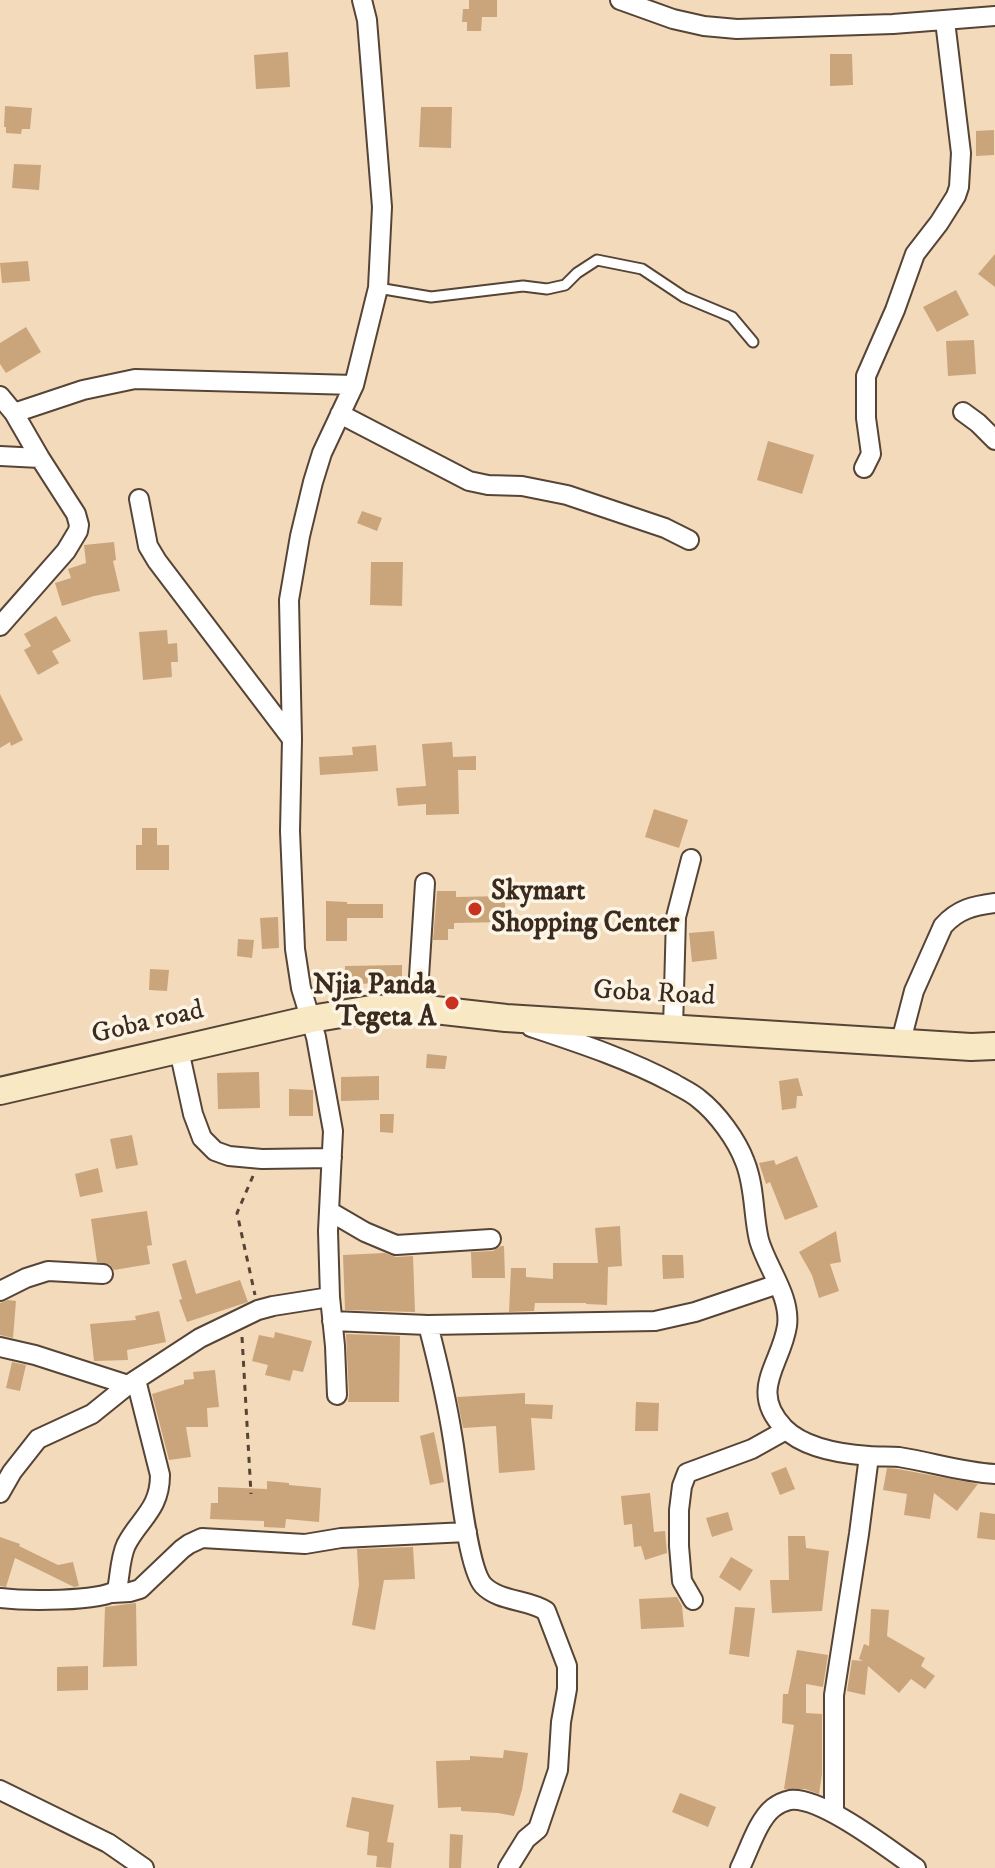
<!DOCTYPE html>
<html>
<head>
<meta charset="utf-8">
<style>
	body { margin:0 }
	canvas { display:block; background:#f2dabb }
</style>
</head>
<body>
<canvas width="995" height="1868"></canvas>
<script>
const c = document.querySelector('canvas').getContext('2d');
c.lineJoin = 'round';
function fillPath(path, color) { c.fillStyle = color; c.fill(path, 'evenodd'); }
function stroke(path, color, width, dash) { c.strokeStyle = color; c.lineWidth = width; c.lineCap = dash ? 'butt' : 'round'; c.setLineDash(dash || []); c.stroke(path); }
function drawText(font, color, halo, rows, align = 'center') {
  c.font = font + ' "IM FELL DW Pica",serif'; c.lineWidth = 7; c.setLineDash([]); c.textBaseline = 'middle'; c.strokeStyle = halo; c.fillStyle = color; for (const [text, x, y, turn = 0] of rows) {
    c.save(); c.translate(x, y); c.rotate((+turn || 0) * Math.PI / 180); c.textAlign = isNaN(turn) ? turn : align; if (halo) c.strokeText(text, 0, 0); c.fillText(text, 0, 0); c.restore();
  }
}
fillPath(new Path2D(`
	M469 0H497V17H482L481 31H467V22H462L463 9H469Z
	M288 52 290 87 256 89 254 55Z
	M830 54H852L853 85 830 86Z
	M5 106 32 108 30 129H22L21 134 6 133V127H4Z
	M421 107H452L451 148 419 147Z
	M994 130V155L976 156V131Z
	M14 164 41 165 39 190 12 188Z
	M995 254V287L978 274Z
	M28 261 30 281 2 283 0 263Z
	M956 290 969 315 937 332 923 307Z
	M26 327 41 352 6 373 0 364V343Z
	M974 340 976 374 948 376 946 341Z
	M768 441 814 455 802 494 757 480Z
	M362 511 382 518 377 531 357 523Z
	M114 542 116 560 113 561 120 591 94 596 62 606 55 583 71 578 68 569 86 563 84 545Z
	M371 562H403L402 606 370 605Z
	M56 616 71 641 52 651 59 663 38 675 24 650 31 646 24 634Z
	M167 630 168 644 177 643 178 662H171L172 677 143 680 139 632Z
	M0 694 23 740 11 746 10 742 0 748Z
	M452 742 453 757 476 756V770H458L459 814 426 815V804L398 806 396 788 426 786 422 744Z
	M376 745 378 771 320 775 319 757 353 755 352 747Z
	M654 809 688 820 679 848 645 837Z
	M142 828H157V845H169V870H136V845H142Z
	M437 891H456V897L505 896V922L454 923V929H448V940H433Z
	M326 901 347 902V904H383V918H347V941H326Z
	M278 917 279 948 262 949 260 918Z
	M714 931 717 959 692 962 689 933Z
	M238 939 254 940 252 958 237 956Z
	M402 965V983L345 984V966Z
	M150 969 169 970 167 991 149 990Z
	M427 1054 447 1056 445 1069 426 1068Z
	M259 1072 260 1108 218 1109 217 1073Z
	M379 1076V1100L341 1101V1077Z
	M798 1078 803 1096H797L796 1108 782 1110 779 1081Z
	M289 1089 313 1090V1116H289Z
	M380 1114H394L393 1133 380 1132Z
	M132 1135 138 1165 116 1169 110 1139Z
	M797 1156 818 1207 785 1220 770 1182 766 1184 759 1163 774 1160 776 1165Z
	M98 1168 103 1192 80 1197 75 1174Z
	M147 1211 152 1245 147 1246 150 1264 114 1270 109 1264 97 1262 91 1219Z
	M620 1226 622 1266 608 1267 607 1305 586 1304V1303H535L534 1311 509 1312 511 1268H526V1277L553 1279V1263H598L595 1228Z
	M836 1231 841 1262 830 1264 839 1291 819 1298 812 1275 799 1252Z
	M501 1246H504L505 1278H472L471 1252 493 1251Z
	M385 1253 396 1257 413 1256 415 1312 345 1310 343 1255Z
	M662 1255H683L684 1278 663 1279Z
	M186 1260 196 1294 240 1280 248 1302 187 1322 179 1300 182 1299 172 1264Z
	M8 1300 16 1301 13 1338 0 1335V1303Z
	M159 1311 166 1342 127 1350 128 1360 94 1361 90 1324 136 1320 135 1316Z
	M275 1332 312 1341 303 1372 293 1370 290 1381 265 1375 268 1365 252 1361 259 1335 274 1338Z
	M346 1334 400 1336 399 1402H348L349 1395Z
	M12 1362 26 1365 20 1391 6 1388Z
	M215 1370 219 1407 207 1408 208 1427H186L191 1457 169 1460 152 1394 184 1384V1380L194 1379 193 1372Z
	M525 1393V1404L553 1405 552 1419 531 1418 535 1470 499 1473 496 1426 463 1428 457 1397Z
	M636 1402 659 1403 658 1431H635Z
	M434 1432 444 1482 430 1485 420 1436Z
	M786 1467 795 1489 780 1495 771 1473Z
	M887 1468 898 1469 978 1484 957 1511 934 1493 930 1519 904 1515 907 1494 883 1490Z
	M267 1481 289 1483V1485L321 1488 319 1522 286 1519 285 1528 264 1527V1521L210 1519 211 1503H218V1487L267 1489Z
	M650 1493 654 1532 665 1531 667 1553 645 1560 641 1546 634 1547 632 1524 624 1525 621 1496Z
	M728 1512 733 1530 712 1537 706 1518Z
	M980 1512 995 1514V1540L977 1538Z
	M788 1536H805L806 1548 829 1551 822 1611 772 1613 770 1580H789Z
	M0 1537 20 1544 19 1546 58 1565 73 1562 79 1586 74 1587 15 1558 6 1587 0 1586Z
	M413 1547 415 1579 384 1580 375 1630 352 1625 359 1585 357 1549Z
	M731 1557 753 1570 740 1591 719 1577Z
	M677 1597 682 1606 684 1627 641 1629 639 1599Z
	M136 1603 137 1666 103 1667 105 1607Z
	M735 1607 755 1608 749 1657 729 1654Z
	M871 1609 889 1610 887 1636 925 1658 921 1666 935 1676 925 1689 911 1679 899 1693 868 1666 865 1695 847 1691 852 1660 863 1661 859 1659 864 1644 869 1646Z
	M797 1650 828 1655 823 1687 806 1684V1713L822 1714V1774L819 1794 805 1789H784L794 1725 782 1723 783 1694H788Z
	M88 1666V1690L57 1691V1667Z
	M504 1750 528 1753 522 1790 514 1816 498 1813 461 1811V1807L438 1808 436 1761 470 1760V1756L503 1758Z
	M680 1793 716 1807 708 1827 672 1812Z
	M352 1797 394 1805 387 1842 394 1843 391 1868 376 1867 377 1856 367 1855 369 1832 346 1827Z
	M450 1834 463 1835 461 1868H449Z`), '#caa57c');
const lane = new Path2D(`
	M378 288 431 297 523 286 547 289 565 285 577 273 597 260 642 269 684 297 732 317 753 342`);
const street = new Path2D(`
	M620 0 673 19 704 26 737 29 893 24 995 16
	M0 396 14 413 40 458 76 514 79 525 78 531 66 551 0 626
	M963 412 978 423 995 440
	M14 413 83 390 135 379 354 385
	M340 414 469 481 488 485 522 486 567 495 665 528 689 540
	M0 456 40 458
	M864 468 871 454 866 418V376L895 310 915 254 939 223 956 196 959 187 961 153 945 21
	M139 499 148 546 157 561 292 739
	M417 1008 425 883
	M531 1027C579 1043 628 1059 673 1083 681 1088 691 1092 699 1099 717 1113 737 1140 745 1162 755 1187 753 1215 759 1240 767 1268 791 1296 787 1326 781 1365 748 1390 784 1428 804 1448 841 1454 869 1456 879 1457 889 1456 899 1457 931 1462 962 1472 995 1474
	M673 1028 676 917 691 859
	M901 1041 914 991 943 926C958 909 973 906 995 903
	M179 1050 193 1114 202 1138 215 1151 229 1156 262 1159 332 1158
	M329 1211 365 1232 396 1245 491 1239
	M0 1291 26 1278 48 1271 103 1274
	M332 1321 428 1325 655 1321 695 1312 778 1284
	M428 1325C438 1363 447 1401 453 1440 458 1469 467 1567 483 1585 499 1602 528 1599 546 1611L567 1666V1689L561 1722 558 1770 538 1829 526 1839 508 1868
	M0 1347 35 1355 128 1385
	M337 1395 335 1346 330 1297 328 1231 333 1131 316 1037 301 988 295 949 290 831 292 739 289 600 300 536 313 482 322 453 354 385 378 288 382 207 367 20 362 0
	M0 1493 12 1472 38 1439 92 1414 128 1385 200 1338 258 1310 273 1306 330 1297
	M112 1593 130 1592 140 1589 182 1549 189 1544 202 1538 305 1544 341 1538 467 1532
	M0 1598C24 1601 99 1602 117 1590 120 1576 120 1558 126 1545 139 1519 160 1510 160 1475L136 1380
	M693 1600 682 1581 679 1546V1510L682 1486 687 1473 752 1449 786 1430
	M0 1790 108 1843 144 1868
	M834 1813V1695L859 1534 869 1456
	M740 1868C749 1850 758 1820 773 1808 777 1805 785 1801 790 1800 821 1796 890 1850 916 1868`);
const secondary = new Path2D(`
	M0 1091 311 1019 371 1009 417 1008 506 1018 971 1047 995 1046`);
stroke(lane, '#564436', 13);
stroke(street, '#564436', 22);
stroke(secondary, '#564436', 30);
stroke(new Path2D(`
	M253 1176 237 1213 255 1295
	M242 1337 251 1494`), '#564436', 3, [6, 6]);
stroke(lane, '#fff', 9);
stroke(street, '#fff', 18);
stroke(secondary, '#f8e8c3', 26);
for (const [x, y, r, color] of [
	[475,909,8,"#c8321e"],
	[452,1003,8,"#c8321e"]
]) { const dot = new Path2D(); dot.arc(x, y, r, 0, 2 * Math.PI); c.fillStyle = color; c.fill(dot); stroke(dot, '#fcf5e5', 3); }
drawText('bold 28px', '#3b2a1e', '#fcf5e5', [
	["Skymart",491,893],
	["Shopping Center",491,925],
	["Njia Panda",436,987,"right"],
	["Tegeta A",436,1019,"right"]
], 'left');
drawText('28px', '#3b2a1e', '#fcf5e5', [
	["Goba Road",654,995,3],
	["Goba road",148,1024,-13]
]);
</script>
</body>
</html>
